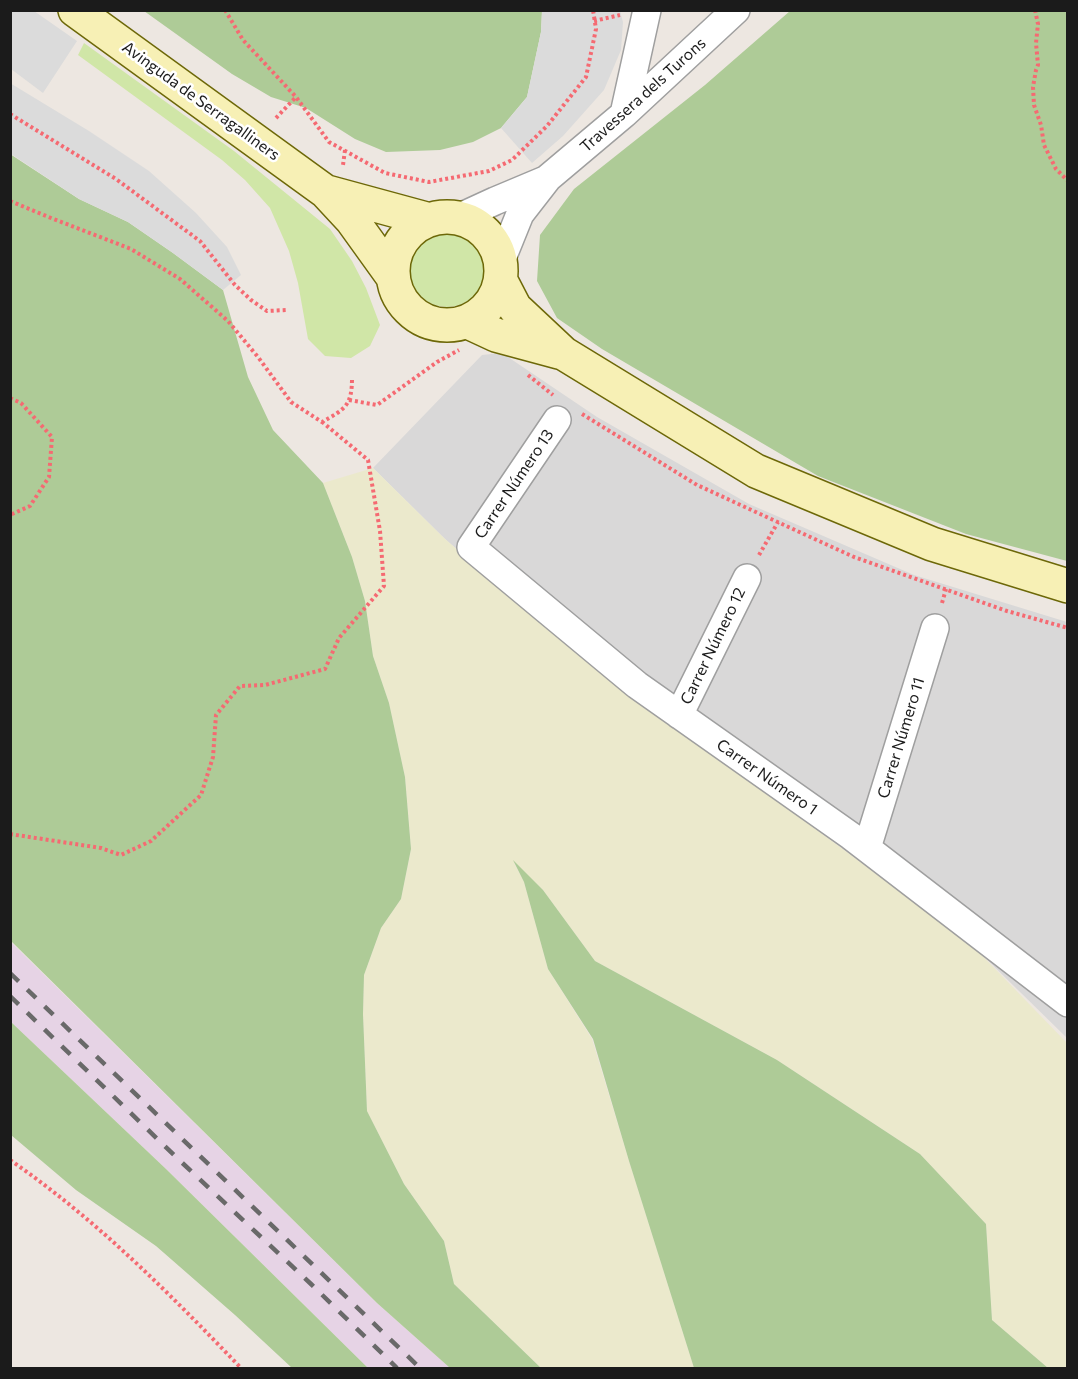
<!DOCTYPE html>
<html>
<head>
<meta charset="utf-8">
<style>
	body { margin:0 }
	#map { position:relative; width:1078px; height:1379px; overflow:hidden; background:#ede7e1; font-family:Commissioner,sans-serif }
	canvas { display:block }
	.frame { position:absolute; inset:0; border:12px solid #1b1b1b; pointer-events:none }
</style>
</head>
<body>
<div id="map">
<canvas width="1078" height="1379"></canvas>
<div class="frame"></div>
</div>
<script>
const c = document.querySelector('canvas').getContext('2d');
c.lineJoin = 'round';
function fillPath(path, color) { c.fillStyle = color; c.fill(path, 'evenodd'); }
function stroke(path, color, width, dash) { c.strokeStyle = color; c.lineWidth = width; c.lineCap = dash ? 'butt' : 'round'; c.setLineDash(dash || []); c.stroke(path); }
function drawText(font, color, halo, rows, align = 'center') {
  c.font = font + ' Commissioner,sans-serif'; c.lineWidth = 5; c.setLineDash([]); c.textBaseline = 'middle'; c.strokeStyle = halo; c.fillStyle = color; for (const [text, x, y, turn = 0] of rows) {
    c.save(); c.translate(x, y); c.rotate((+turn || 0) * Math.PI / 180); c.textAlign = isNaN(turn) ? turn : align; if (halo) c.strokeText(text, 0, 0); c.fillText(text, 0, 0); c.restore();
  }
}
fillPath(new Path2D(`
	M502 353 597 417 749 504 914 575 1067 622V1038L970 943 836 844 588 663 445 539 373 468 482 355Z`), '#d9d8d8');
fillPath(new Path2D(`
	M10 941 377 1303 450 1368H368L166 1169 11 1022Z`), '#e6d3e5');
fillPath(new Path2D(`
	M373 468 445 539 588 663 836 844 970 943 1067 1043V1368H1048L992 1320 986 1224 920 1154 777 1060 595 961 543 890 514 863 524 882 548 969 592 1039 629 1161 694 1368H541L454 1284 444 1241 404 1184 367 1111 363 1014 364 975 381 928 401 899 411 849 405 777 389 703 373 656 365 601 352 557 323 483Z`), '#ebe9cc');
fillPath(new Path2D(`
	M84 43 234 151 330 229 352 261 366 288 380 325 370 346 351 358 325 356 308 339 298 283 289 251 270 208 245 180 222 160 78 55Z
	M410 270a37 37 0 1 1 74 0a37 37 0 1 1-74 0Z`), '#d0e6a7');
fillPath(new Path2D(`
	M144 11H542L541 32 527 97 501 128 473 142 440 150 386 152 355 139 306 108 271 97 232 74Z
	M790 11H1067V561L966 534 818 476 602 349 557 318 537 281 540 235 574 189 705 85Z
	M10 154 79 199 128 222 173 253 223 290 248 377 273 430 323 483 352 557 365 601 373 656 389 703 405 777 411 849 401 899 381 928 364 975 363 1014 367 1111 404 1184 444 1241 454 1284 541 1368H450L377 1303 11 941Z
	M513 860 543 890 595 961 777 1060 920 1154 986 1224 992 1320 1048 1368H694L629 1161 593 1039 548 969 524 882Z
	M11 1022 166 1169 368 1368H292L235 1315 156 1246 76 1190 11 1135Z`), '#aecb97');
fillPath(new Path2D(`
	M11 10 34 11 77 41 43 93 11 69Z
	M542 11H620L623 22 621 50 604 90 563 136 532 163 501 128 527 97 541 32Z
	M10 83 89 131 149 171 196 213 227 247 241 275 223 290 173 253 128 222 79 199 11 154Z`), '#dbdbdb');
const street = new Path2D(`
	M624 114 647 10
	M458 218 495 201 545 180
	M501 261 520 214 548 178 624 114 736 10
	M557 420 471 547 637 685 851 836 1068 1003
	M679 715 747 578
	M867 848 935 628`);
const secondary = new Path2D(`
	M75 10 326 192 352 220 393 277
	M327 192 430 220
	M393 271a54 54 0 1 1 108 0a54 54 0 1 1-108 0Z
	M501 281 515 308 563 353 756 471 932 544 1068 586
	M468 322 496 335 559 352`);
stroke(street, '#9f9f9f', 30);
stroke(secondary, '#6d6808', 36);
stroke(new Path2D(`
	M225 10 243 40 296 97 329 142 385 173 429 182 489 171 512 160 547 126 586 77 596 29 593 10
	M1035 10 1038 24 1036 43 1038 65 1036 70 1033 87 1034 105 1041 125 1044 145 1056 169 1068 181
	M594 21 620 15
	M10 114 116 179 200 241 235 285 251 300 267 311 287 310
	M276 118 296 97
	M345 150 343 165 345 166
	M10 201 51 218 131 249 180 279 228 321 258 357 291 402 322 422C345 409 352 406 352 378
	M528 375 553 395
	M10 398 21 403 52 437 49 477 30 506 10 515
	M349 400 377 405 437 362 459 350
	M582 414 697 485 854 557 1007 611 1068 628
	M759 555 778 522
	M942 603 946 589
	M10 834 101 848 121 855 151 841 201 795 213 757 216 715 240 686 265 685 325 669 339 638 384 586 380 531 368 460 321 421
	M10 1160C97 1220 169 1293 241 1368`), '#f56a72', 4, [3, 3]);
stroke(street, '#fff', 27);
stroke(secondary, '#f7f0b5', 33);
stroke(new Path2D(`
	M10 973 420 1368
	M10 996 176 1157 311 1284 397 1368`), '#696969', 4.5, [12, 12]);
drawText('16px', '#1b1b1b', '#fff', [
	["Travessera dels Turons",643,95,-42],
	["Avinguda de Serragalliners",201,101,36],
	["Carrer Número 13",514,484,-56],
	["Carrer Número 12",713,646,-64],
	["Carrer Número 11",901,738,-73],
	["Carrer Número 1",767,777,35]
]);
</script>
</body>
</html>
